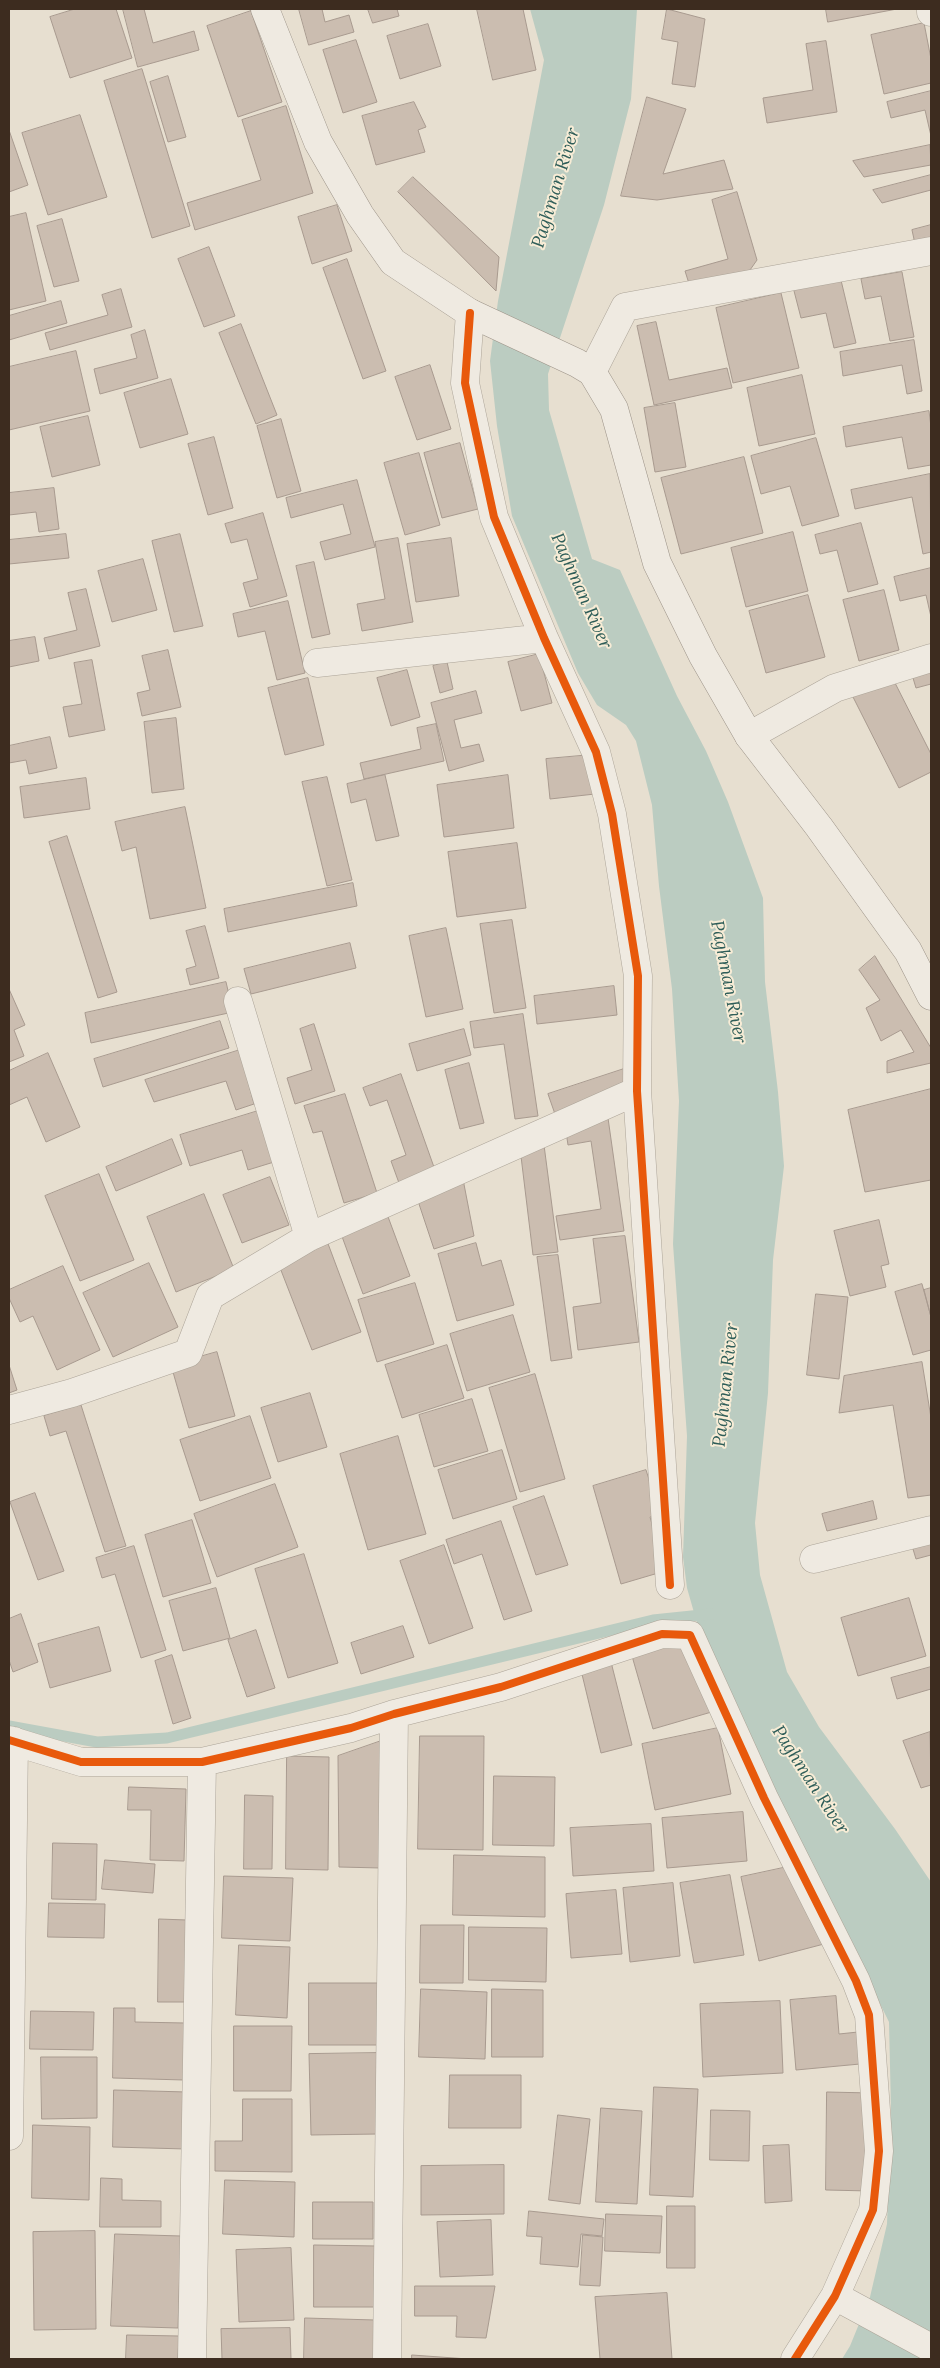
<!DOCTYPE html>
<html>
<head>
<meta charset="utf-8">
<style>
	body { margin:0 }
	#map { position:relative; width:940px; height:2368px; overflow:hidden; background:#e7dfd0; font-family:Lora,serif }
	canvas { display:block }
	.frame { position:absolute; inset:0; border:10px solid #3d2c1f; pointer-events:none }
</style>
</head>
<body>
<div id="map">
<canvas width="940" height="2368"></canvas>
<div class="frame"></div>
</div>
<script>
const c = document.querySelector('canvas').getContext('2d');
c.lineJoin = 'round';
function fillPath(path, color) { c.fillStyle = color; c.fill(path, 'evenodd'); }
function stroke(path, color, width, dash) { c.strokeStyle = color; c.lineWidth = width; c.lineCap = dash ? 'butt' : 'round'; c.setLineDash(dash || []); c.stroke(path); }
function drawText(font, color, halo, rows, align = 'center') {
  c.font = font + ' Lora,serif'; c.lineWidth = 4; c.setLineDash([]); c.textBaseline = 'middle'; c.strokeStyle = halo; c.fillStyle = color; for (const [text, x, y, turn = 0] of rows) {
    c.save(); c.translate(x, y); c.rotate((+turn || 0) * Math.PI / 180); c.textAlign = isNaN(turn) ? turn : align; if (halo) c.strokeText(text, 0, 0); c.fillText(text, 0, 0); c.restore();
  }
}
fillPath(new Path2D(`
	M530 9H637L631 99 604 205 548 374 549 410 592 559 620 570 677 696 706 751 728 802 763 898 765 982 778 1092 784 1166 773 1260 768 1393 755 1523 760 1575 787 1672 819 1727 895 1829 931 1882V2359H842L850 2346 870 2297 887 2224 891 2110 889 2022 703 1644 687 1588 683 1557 687 1436 673 1244 679 1101 672 989 659 886 652 805 636 741 626 725 597 705 578 673 512 516 497 426 490 361 498 301 544 60Z`), '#bbccc1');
stroke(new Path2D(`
	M9 1726 97 1742 167 1738 653 1620 711 1614`), '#bbccc1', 11);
const building = new Path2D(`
	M75 9H116L132 58 70 78 50 17Z
	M123 9H144L153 43 194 31 199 50 138 67Z
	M299 9H322L325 22 349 15 354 32 309 45Z
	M368 9H397L399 16 373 23Z
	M477 9H523L536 70 493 80Z
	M667 9 705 19 695 87 672 84 678 42 662 39Z
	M826 9H897L828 22Z
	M251 11 282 102 238 117 207 26Z
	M924 23 931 59V83L884 94 871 35Z
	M428 24 441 66 400 79 387 36Z
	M356 40 377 102 343 113 323 50Z
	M826 41 837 112 767 123 763 98 813 90 806 44Z
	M142 69 190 226 152 238 104 81Z
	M168 76 186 137 168 142 150 82Z
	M931 91V136L925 110 891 118 887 102Z
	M647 97 686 109 663 174 724 160 733 189 657 200 621 196Z
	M414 102 426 127 418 130 425 152 376 165 362 116Z
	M286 106 313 193 195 230 187 203 261 180 242 120Z
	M80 115 107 197 48 215 22 133Z
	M9 130 28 185 9 192Z
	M930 145 931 165 864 177 853 161Z
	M931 175V190L882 203 873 190Z
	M413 177 499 257 496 291 398 192Z
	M737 192 757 260 743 280 692 293 685 271 728 259 712 200Z
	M337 205 352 251 312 264 298 217Z
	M26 213 46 301 9 310V217Z
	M62 219 79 281 54 287 37 226Z
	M931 225V249L917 253 912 230Z
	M209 247 235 316 204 327 178 259Z
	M347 259 386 371 363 379 323 268Z
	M902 272 914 337 890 341 881 296 865 299 861 279Z
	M840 276 856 343 834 348 826 313 801 318 793 287Z
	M121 289 132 327 50 350 45 333 108 315 102 295Z
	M781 293 799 368 733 383 716 308Z
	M61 301 67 323 9 340V316Z
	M656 322 669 380 727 368 732 388 654 405 637 326Z
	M241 324 277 415 256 424 219 333Z
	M145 330 158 378 100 394 94 369 137 358 131 335Z
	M914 340 922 391 907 394 902 365 843 376 840 352Z
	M76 351 90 411 9 430V367Z
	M430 365 451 429 417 440 395 377Z
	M802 375 815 434 759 446 747 388Z
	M171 379 188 434 140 448 124 393Z
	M675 403 686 467 655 472 644 408Z
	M929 411 931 427V465L908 469 902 437 846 447 843 427Z
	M88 416 100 465 52 477 40 427Z
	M281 419 301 491 277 498 257 426Z
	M214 437 233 508 208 515 188 444Z
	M816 438 839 516 802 526 790 486 761 494 751 456Z
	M460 443 478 509 442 518 424 453Z
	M419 453 440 525 405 535 384 463Z
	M744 457 763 533 681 554 661 478Z
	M930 474 931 552 923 554 912 497 855 509 851 490Z
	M357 480 375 547 325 560 320 542 351 534 343 504 291 518 286 498Z
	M54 488 59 529 39 532 36 512 9 515V493Z
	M263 513 287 596 250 607 243 583 258 579 247 539 231 543 225 524Z
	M861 523 878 584 848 592 837 550 820 554 815 535Z
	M793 532 808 591 746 607 731 548Z
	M66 534 69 558 9 564V540Z
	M180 534 203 626 174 632 152 541Z
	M398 538 413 622 362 631 357 604 385 599 375 542Z
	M451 538 459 596 416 602 407 544Z
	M143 559 157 610 112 622 98 571Z
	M314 562 330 634 312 638 296 566Z
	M931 568V617L926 595 900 601 894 577Z
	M86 589 100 646 49 659 44 638 77 630 68 593Z
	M884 590 899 650 859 661 843 600Z
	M808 595 825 657 766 673 749 611Z
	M288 601 305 673 277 680 265 631 238 637 233 614Z
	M35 637 39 661 9 667V641Z
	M168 650 181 707 142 716 137 693 150 690 142 656Z
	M539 654 552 703 521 711 508 662Z
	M92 660 105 730 69 737 63 707 82 704 74 663Z
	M447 662 453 689 440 693 433 666Z
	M931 662V684L916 688 910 668Z
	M407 670 420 717 391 726 377 678Z
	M891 675 931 754V772L899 788 852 695Z
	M308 678 324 745 285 755 268 688Z
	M476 691 482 713 454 720 461 748 479 744 484 761 449 771 431 703Z
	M176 718 184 789 152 793 144 722Z
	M436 724 444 761 364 779 360 763 421 749 417 728Z
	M50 737 57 768 29 774 26 760 9 763V746Z
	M591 755 595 794 550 799 546 759Z
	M385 775 399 836 376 841 366 799 351 803 347 784Z
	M508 775 514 828 444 837 437 785Z
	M327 777 352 880 327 886 302 782Z
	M86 778 90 809 24 818 20 787Z
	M185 807 206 908 150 919 136 847 122 851 115 822Z
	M67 836 117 992 98 998 49 842Z
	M517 843 526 908 457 917 448 852Z
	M353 883 357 906 228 932 224 909Z
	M512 920 526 1008 494 1013 480 924Z
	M205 926 219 978 190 985 186 969 196 966 186 931Z
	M446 928 463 1009 426 1017 409 936Z
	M350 943 356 968 251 994 244 969Z
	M875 956 931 1048V1063L887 1073V1061L914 1052 901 1030 881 1041 866 1008 880 1000 859 970Z
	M226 982 233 1012 91 1043 85 1013Z
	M614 986 617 1015 537 1024 534 996Z
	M9 989 25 1025 14 1030 24 1056 9 1062Z
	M523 1014 538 1116 515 1119 504 1044 474 1048 470 1022Z
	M220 1021 229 1048 103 1087 94 1059Z
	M314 1024 335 1091 295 1104 287 1078 312 1070 300 1029Z
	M464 1029 471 1055 417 1071 409 1044Z
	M240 1050 254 1104 236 1110 226 1081 154 1102 145 1080Z
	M48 1053 80 1127 46 1142 27 1097 9 1105V1071Z
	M469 1063 484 1123 460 1129 445 1070Z
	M627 1068 634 1092 556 1117 548 1094Z
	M401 1074 435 1170 399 1183 391 1161 406 1155 387 1100 370 1106 363 1088Z
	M931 1089V1180L865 1192 848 1110Z
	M345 1094 377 1193 344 1203 322 1131 313 1133 304 1106Z
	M258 1111 274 1162 248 1170 242 1150 190 1166 180 1135Z
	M608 1118 624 1231 560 1240 556 1216 601 1209 591 1141 568 1145 565 1125Z
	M172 1139 182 1164 116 1191 106 1167Z
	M544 1145 558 1252 533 1255 520 1148Z
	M99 1174 134 1260 80 1281 45 1196Z
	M462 1174 474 1236 434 1249 415 1192Z
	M270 1177 289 1225 242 1243 223 1195Z
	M204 1194 234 1269 176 1292 147 1217Z
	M387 1214 410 1276 363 1294 340 1231Z
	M879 1220 889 1264 881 1266 886 1287 850 1296 834 1231Z
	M625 1236 639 1342 578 1350 573 1307 601 1303 593 1239Z
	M327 1241 361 1332 312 1350 277 1260Z
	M476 1243 482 1266 501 1260 514 1305 457 1321 438 1254Z
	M558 1255 572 1358 551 1361 537 1257Z
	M149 1263 178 1327 113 1357 83 1293Z
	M63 1266 100 1350 57 1370 33 1316 20 1322 9 1298V1290Z
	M415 1283 434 1344 377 1362 358 1300Z
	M922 1284 931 1317V1350L913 1355 895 1292Z
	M931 1288V1317L924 1290Z
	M816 1294 848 1297 839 1379 807 1375Z
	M513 1315 530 1372 467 1391 450 1334Z
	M447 1345 464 1398 402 1418 385 1365Z
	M217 1352 235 1416 189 1428 171 1365Z
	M922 1362 931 1418V1495L908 1498 893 1405 839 1413 844 1376Z
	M9 1365 17 1390 9 1393Z
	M535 1374 565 1479 520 1492 489 1388Z
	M310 1393 327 1447 278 1462 261 1408Z
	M472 1399 488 1451 434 1467 419 1415Z
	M81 1405 126 1546 105 1552 66 1431 50 1436 44 1416Z
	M250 1416 271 1478 200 1501 180 1440Z
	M398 1436 426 1534 368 1550 340 1454Z
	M502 1450 517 1499 453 1519 438 1470Z
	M646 1470 660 1514 650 1517 665 1571 621 1584 593 1486Z
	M275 1484 298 1547 217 1577 194 1514Z
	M35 1493 64 1571 38 1580 10 1502Z
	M544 1496 568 1565 536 1575 513 1507Z
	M873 1501 877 1519 827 1531 822 1514Z
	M192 1520 211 1583 163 1597 145 1535Z
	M501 1521 532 1611 504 1620 482 1554 454 1564 446 1540Z
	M931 1544V1555L916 1559 913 1549Z
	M444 1545 473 1628 429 1644 400 1561Z
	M134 1546 166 1650 141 1658 115 1574 102 1578 96 1558Z
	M304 1554 338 1663 288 1678 255 1569Z
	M216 1588 230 1638 183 1651 169 1601Z
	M909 1598 926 1656 858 1676 841 1618Z
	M21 1614 38 1662 13 1672 9 1660V1619Z
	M403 1626 414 1657 361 1674 351 1643Z
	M99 1627 111 1671 50 1688 38 1644Z
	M256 1630 275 1688 247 1697 228 1640Z
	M687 1640 715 1711 653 1729 632 1656Z
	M172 1655 191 1718 173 1724 155 1661Z
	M610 1658 632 1745 601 1753 580 1666Z
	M931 1667V1689L897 1699 891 1678Z
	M718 1728 731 1794 655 1810 642 1744Z
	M930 1732 931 1785 921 1788 903 1741Z
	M420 1736H484L483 1850 418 1849Z
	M384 1740 381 1868 339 1867 338 1756Z
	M287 1756 329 1757 328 1870 286 1869Z
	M494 1776 555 1777 554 1846 493 1845Z
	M129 1787 186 1789 184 1861 150 1860 151 1810H128Z
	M245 1795 273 1796 272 1869H244Z
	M743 1812 747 1861 667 1868 662 1818Z
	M651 1824 654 1871 573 1876 570 1828Z
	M53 1843 97 1844 96 1900 52 1899Z
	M454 1855 545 1857V1917L453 1915Z
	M105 1860 155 1864 153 1893 102 1889Z
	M792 1866 824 1944 759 1961 741 1877Z
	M730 1875 744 1955 694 1963 680 1883Z
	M224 1876 293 1878 290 1941 222 1938Z
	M673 1883 680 1956 630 1962 623 1888Z
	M616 1890 622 1954 571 1958 566 1894Z
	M49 1903 105 1904 104 1938 48 1937Z
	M159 1919 187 1920V2002H158Z
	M421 1925H464L463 1983H420Z
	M469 1927 547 1928 546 1982 469 1980Z
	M239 1945 290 1947 287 2018 236 2015Z
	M309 1983H379V2045H309Z
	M421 1989 487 1992 485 2059 419 2057Z
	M492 1989 543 1990V2057H492Z
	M836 1996 839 2034 858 2032 860 2064 796 2070 790 2000Z
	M780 2001 783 2073 703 2077 700 2004Z
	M114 2008H135V2022L185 2023 184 2080 113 2078Z
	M31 2011 94 2012 93 2050 30 2049Z
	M234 2026H292L291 2091H234Z
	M377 2053 378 2134 311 2135 309 2054Z
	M41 2057H97V2118L42 2119Z
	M450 2075H521V2128H449Z
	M654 2087 698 2089 693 2197 650 2195Z
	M114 2090 187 2092 186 2149 113 2147Z
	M827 2092 871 2093 870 2191 826 2190Z
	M243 2099H292V2172L215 2171V2141H242Z
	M601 2108 642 2111 637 2204 596 2202Z
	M711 2110 750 2111 749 2161 710 2160Z
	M558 2115 590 2119 580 2204 549 2200Z
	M33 2125 90 2127 89 2200 32 2198Z
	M789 2145 792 2201 765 2203 763 2146Z
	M504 2165V2214L421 2215V2166Z
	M101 2178 122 2179V2200L161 2201V2227H100Z
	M225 2180 295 2182 294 2237 223 2234Z
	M313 2202H373V2239H313Z
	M667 2206H695V2268H667Z
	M529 2211 604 2219 602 2236 581 2234 578 2267 540 2264 542 2237 527 2236Z
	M606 2214 662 2216 660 2253 605 2251Z
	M491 2220 493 2275 440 2277 437 2222Z
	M95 2231 96 2329 34 2330 33 2232Z
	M115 2234 181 2236 178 2328 111 2326Z
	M583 2235 603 2237 600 2286 580 2285Z
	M314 2245 376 2246 375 2307H314Z
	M291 2248 294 2320 239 2322 236 2250Z
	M415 2286H495L486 2338 456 2337 457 2316H415Z
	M667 2293 672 2359H600L595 2297Z
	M305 2318 375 2320 374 2359H304Z
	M290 2328 291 2359H222L221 2329Z
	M127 2335 179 2336 178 2359H126Z
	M412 2355 468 2359H412Z`);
fillPath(building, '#cbbdb0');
stroke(building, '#a89a8f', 1);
const street = new Path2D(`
	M931 9V12
	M470 313 465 383 494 517 544 638 596 752 612 814 638 976 637 1091 670 1585
	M592 372 625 307 931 251
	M317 663 544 638
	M749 736 835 688 931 658
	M238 1001 309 1237
	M9 1410 72 1393 188 1353 210 1296 309 1237 637 1091
	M814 1559 931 1530
	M9 1740 81 1762H202L351 1728 394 1714 501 1687 662 1634 690 1635 764 1798 856 1981 869 2015 879 2151 873 2210 835 2296 795 2359
	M9 2136 14 1741
	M835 2296 931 2348
	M192 2359 202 1762
	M387 2359 394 1714`);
const secondary = new Path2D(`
	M265 9 318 142 360 215 393 262 470 313 577 363 592 372 614 409 657 563 703 656 749 736 819 827 908 951 931 996`);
stroke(street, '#aca498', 29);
stroke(secondary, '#9c9388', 29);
stroke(street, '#efeae1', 28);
stroke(secondary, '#efeae1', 28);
stroke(new Path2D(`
	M470 313 465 383 494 517 544 638 596 752 612 814 638 976 637 1091 670 1585
	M9 1740 81 1762H202L351 1728 394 1714 501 1687 662 1634 690 1635 764 1798 856 1981 869 2015 879 2151 873 2210 835 2296 795 2359`), '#e8590c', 8);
drawText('italic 18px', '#2e5d58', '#f7ecd6', [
	["Paghman River",556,188,-73],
	["Paghman River",581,591,66],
	["Paghman River",728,982,79],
	["Paghman River",726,1385,-84],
	["Paghman River",810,1780,57]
]);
</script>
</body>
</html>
